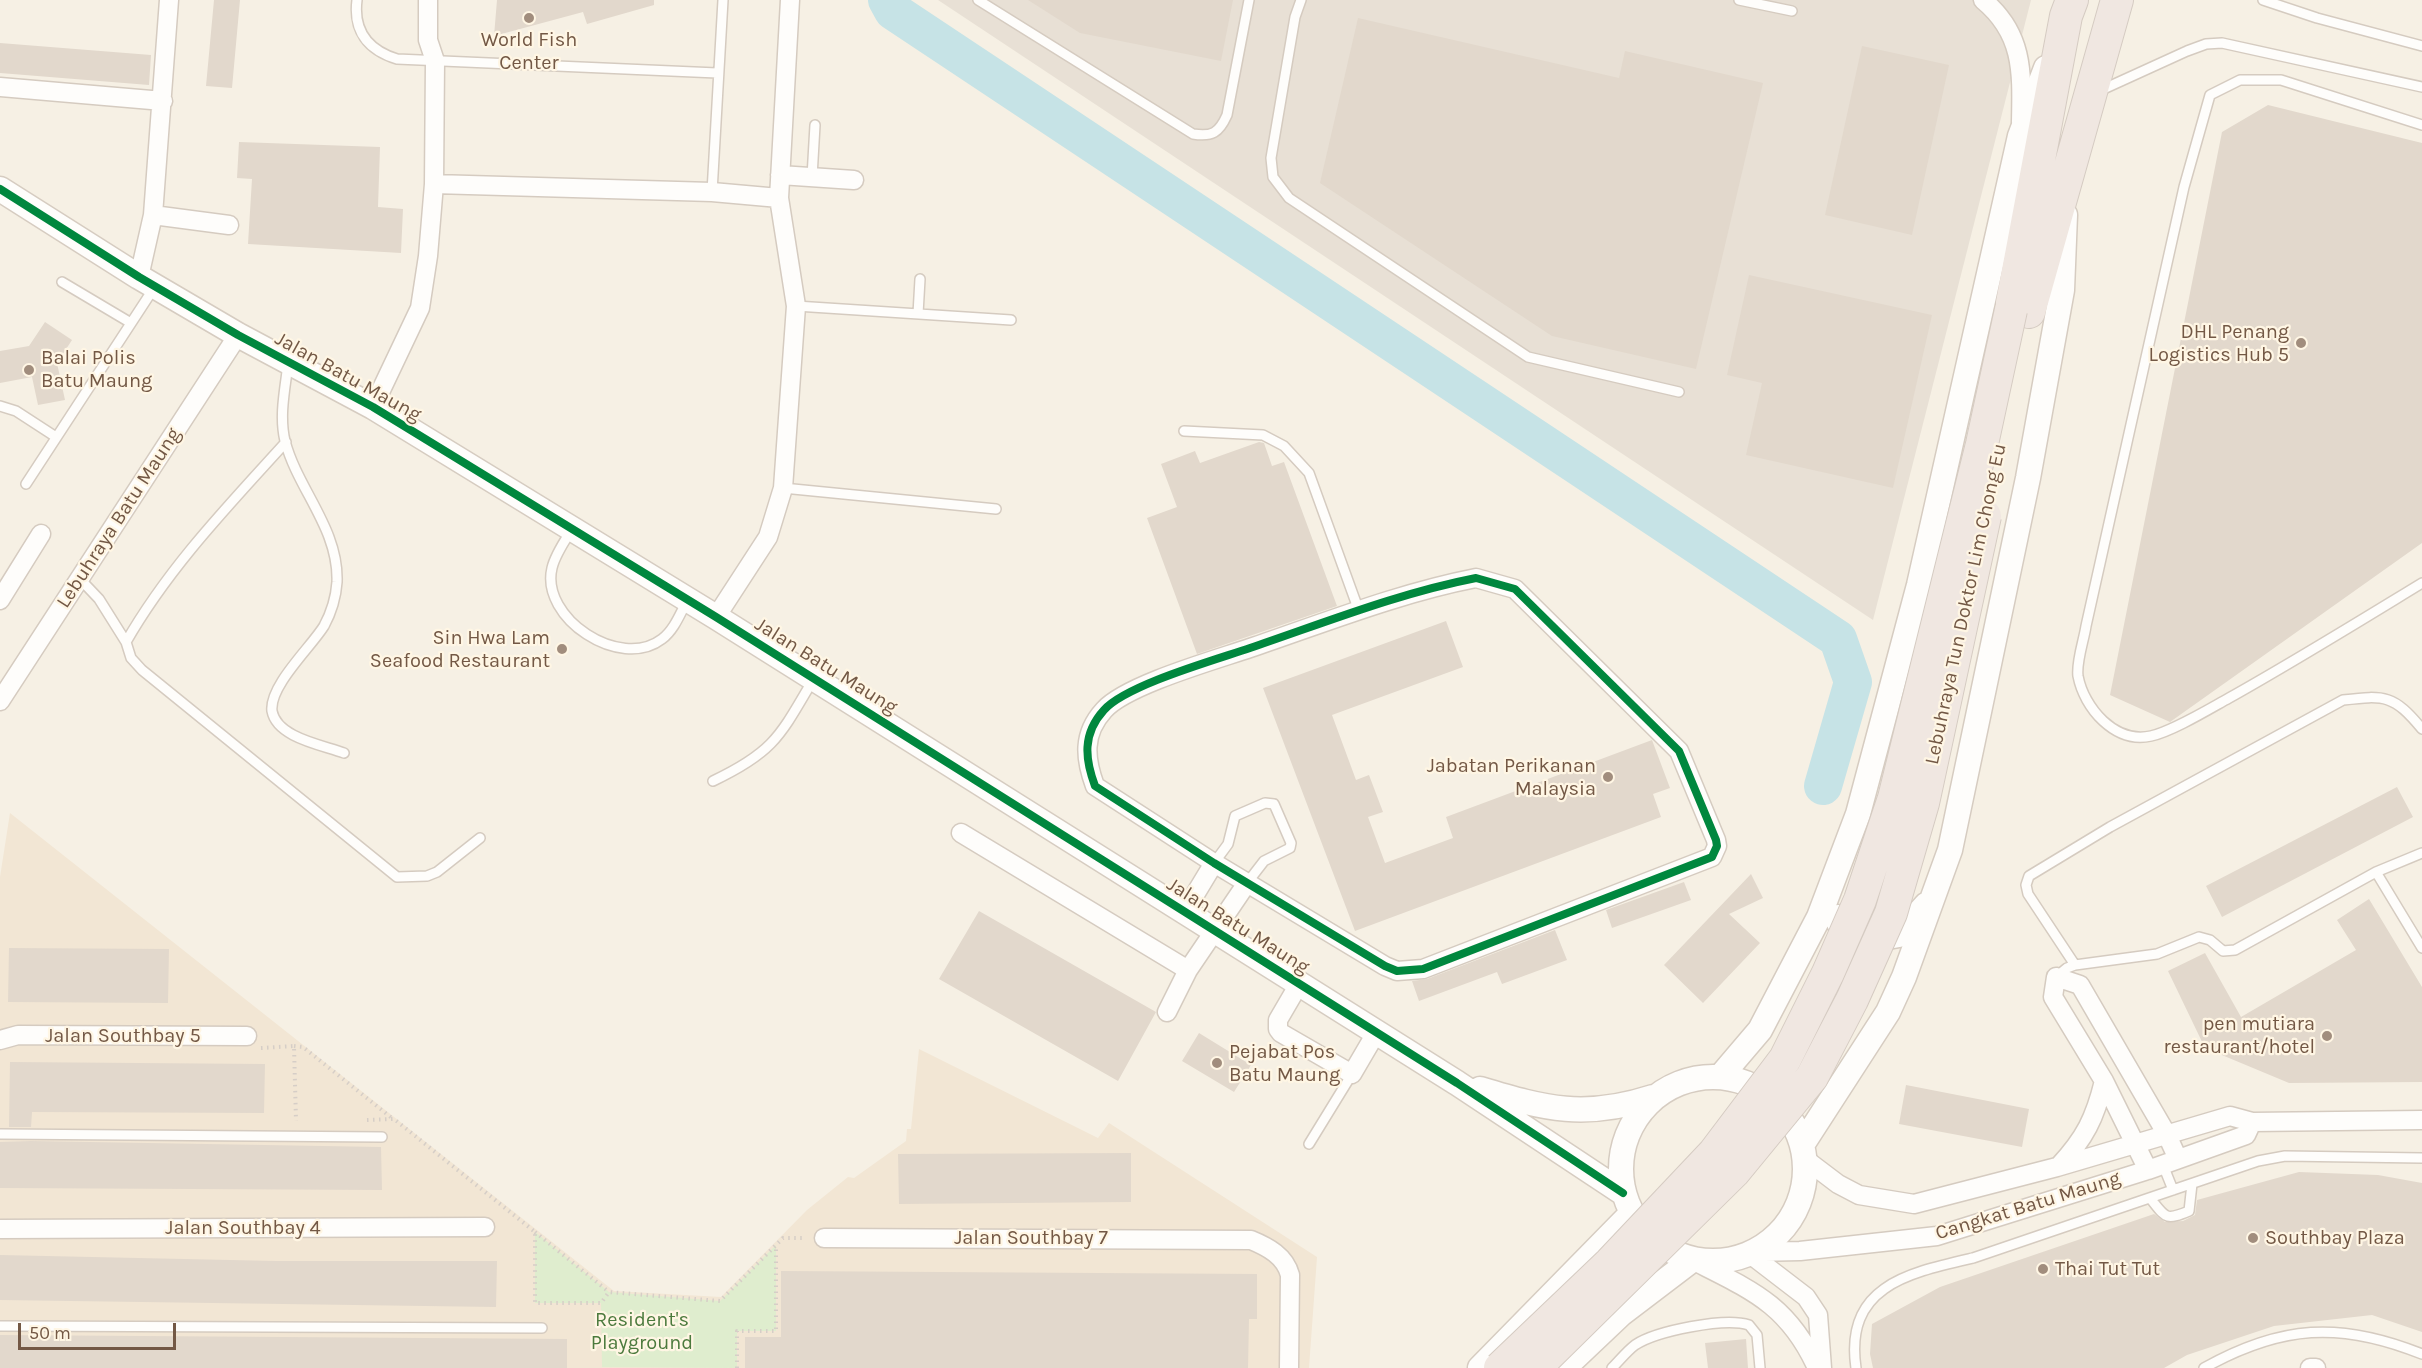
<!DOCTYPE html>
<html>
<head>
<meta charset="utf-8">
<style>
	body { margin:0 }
	#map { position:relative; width:2422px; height:1368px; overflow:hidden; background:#f6f0e4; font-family:Karla,sans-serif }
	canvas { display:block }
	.scale { position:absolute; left:18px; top:1323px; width:158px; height:27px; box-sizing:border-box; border:3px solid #735845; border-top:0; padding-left:8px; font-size:18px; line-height:21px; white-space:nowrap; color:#735845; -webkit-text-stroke:4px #fff6e4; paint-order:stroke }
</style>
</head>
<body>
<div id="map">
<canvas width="2422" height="1368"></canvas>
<div class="scale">50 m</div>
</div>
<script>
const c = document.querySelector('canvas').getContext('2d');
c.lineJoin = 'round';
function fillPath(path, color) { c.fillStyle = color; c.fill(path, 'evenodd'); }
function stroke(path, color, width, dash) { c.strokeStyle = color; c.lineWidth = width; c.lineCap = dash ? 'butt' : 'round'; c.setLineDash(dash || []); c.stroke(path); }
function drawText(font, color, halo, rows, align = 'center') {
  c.font = font + ' Karla,sans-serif'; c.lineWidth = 4.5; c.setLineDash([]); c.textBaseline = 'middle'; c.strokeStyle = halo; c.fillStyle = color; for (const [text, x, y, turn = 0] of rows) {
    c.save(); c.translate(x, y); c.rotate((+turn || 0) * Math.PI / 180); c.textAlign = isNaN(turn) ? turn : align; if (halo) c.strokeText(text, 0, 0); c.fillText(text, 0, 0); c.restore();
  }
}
fillPath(new Path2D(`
	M10 813 614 1291 721 1297 807 1210 848 1177 854 1178 906 1141 907 1129H911L919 1049 1098 1138 1109 1123 1317 1257 1309 1368H0V877Z`), '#f2e6d4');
fillPath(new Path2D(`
	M938 0H2031L1873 620Z`), '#e8e0d5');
fillPath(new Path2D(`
	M535 1232 609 1292 720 1301 776 1245V1331H737V1368L602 1367 601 1303H535Z`), '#dfedce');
stroke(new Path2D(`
	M887 0 893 11 1838 639 1853 682 1823 786`), '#c6e3e6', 38);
fillPath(new Path2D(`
	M214 0H240L232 88 206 86Z
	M497 0H654V5L587 24 583 12 494 36Z
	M1028 0H1233L1221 61 1080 33Z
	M1358 18 1619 78 1625 51 1763 83 1696 369 1552 336 1320 183Z
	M0 43 151 55 149 85 0 73Z
	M1862 46 1949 65 1912 235 1825 215Z
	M2268 105 2422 143V543L2170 722 2110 695 2222 132Z
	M239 142 380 147 378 207 403 209 401 253 248 244 252 179 237 178Z
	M1749 275 1932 315 1893 488 1746 455 1762 383 1727 375Z
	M45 322 72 340 57 363 65 400 38 405 32 377 0 383V351L29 346Z
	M1259 442 1264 443 1272 466 1284 462 1337 606 1197 654 1147 518 1177 507 1161 464 1195 451 1200 463Z
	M1446 621 1463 667 1332 715 1356 780 1369 775 1383 812 1368 817 1385 863 1453 838 1446 817 1652 740 1670 788 1653 794 1661 817 1355 931 1263 688Z
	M2397 787 2413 817 2222 917 2206 886Z
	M1751 874 1763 898 1729 914 1760 943 1703 1003 1664 965Z
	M1684 882 1691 900 1612 928 1606 910Z
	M2369 899 2422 987V1082L2289 1083 2205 1048 2168 971 2205 953 2241 1017 2356 950 2337 920Z
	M979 911 1156 1012 1118 1081 939 979Z
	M1555 930 1567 960 1502 984 1497 972 1419 1001 1412 981 1427 979Z
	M9 948 169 949 168 1003 8 1002Z
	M1199 1033 1251 1065 1234 1092 1182 1061Z
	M10 1062 265 1064 264 1113 32 1112 31 1127H9Z
	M1906 1085 2029 1109 2022 1147 1899 1124Z
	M31 1141 381 1147 382 1190 0 1188V1142Z
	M1131 1153V1202L899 1204 898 1154Z
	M2299 1172 2378 1175 2422 1183V1332L2372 1315 2274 1326 2187 1355 2164 1368H1873L1870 1354 1872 1324 1940 1287 2154 1214 2165 1222 2183 1221 2195 1215 2197 1200Z
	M0 1255 276 1261H497L496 1307 0 1300Z
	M781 1271 1257 1274V1319H1249L1248 1368H745V1337H781Z
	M0 1335 567 1339V1368H0Z
	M1746 1339 1748 1368H1708L1705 1343Z`), '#e2d8cc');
const lane = new Path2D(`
	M357 0C353 31 368 50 397 59L717 73
	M978 0 1193 134C1212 137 1219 133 1227 115L1249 0
	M1301 0 1295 17 1271 158 1273 177 1289 198 1528 357 1679 392
	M1739 0 1792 11
	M2263 0 2317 18 2422 46
	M2097 92 2187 51 2206 44 2222 43 2422 87
	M2422 125 2281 80H2240L2210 95 2184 187 2086 626C2084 640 2076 662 2078 676 2084 708 2115 744 2151 736 2173 731 2209 709 2229 698 2295 661 2358 622 2422 583
	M812 177 815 125
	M712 192 723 0
	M62 282 131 323
	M796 306 1011 320
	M918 314 920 279
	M288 364C285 389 279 416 285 441 298 490 339 529 337 582 336 597 331 613 324 626 311 647 269 686 272 711 277 738 323 745 344 753
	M0 406 16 411 56 437
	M1184 431 1263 435 1284 446 1309 473 1359 611
	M286 442C228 506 169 567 126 642L131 658 142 670 397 877 427 876 437 872 480 838
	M26 484 154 288
	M783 488 996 509
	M571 531C564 542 555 555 552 568 540 618 620 671 662 639 674 630 680 614 687 601
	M80 579 99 599 126 642
	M713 781C774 752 780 736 813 680
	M1214 863 1228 844 1235 816 1265 803 1274 804 1291 843 1290 848 1264 861 1247 883
	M2376 872 2422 948
	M2075 965 2028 894 2026 885 2029 876 2110 827 2343 700C2385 695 2394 695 2422 729
	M2056 977 2067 968 2075 965 2157 954 2199 937 2210 940 2223 951 2235 950 2376 872 2422 853
	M0 1134 382 1137
	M1309 1144 1352 1074
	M2163 1165 2173 1190
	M2150 1198C2166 1218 2165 1221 2189 1211L2192 1184
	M0 1326 542 1328
	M1612 1368C1619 1361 1627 1351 1635 1345 1656 1331 1725 1317 1749 1325L1757 1335 1760 1368
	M1856 1368C1844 1286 1908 1273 1973 1258L2258 1161 2285 1156 2422 1158
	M2204 1368C2281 1325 2340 1321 2422 1354`);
const street = new Path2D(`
	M1983 0C2024 34 2022 73 2021 122
	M0 87 163 101
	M780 175 854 180
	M434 184 712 192 779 198
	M153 215 229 225
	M139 277 153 215 169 0
	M373 407 420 308 428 256 434 184 435 61 428 40V0
	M1476 578 1515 589 1679 751 1716 840 1717 846 1712 857 1423 969 1397 971 1385 966 1214 863 1095 786C1085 759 1082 734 1104 710 1126 685 1215 660 1250 648 1324 623 1399 593 1476 578Z
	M0 600 41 534
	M716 617 768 537 783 488 796 306 779 198 790 0
	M0 701 238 335
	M961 833 1188 970
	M1185 911 1214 863
	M1299 984 1278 1020V1029L1281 1033 1352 1074 1376 1033
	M1167 1012 1188 970 1247 883
	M0 1040 18 1035 247 1036
	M1805 1159 1838 1184 1859 1195 1914 1204 2057 1167 2230 1116 2252 1122 2422 1120
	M2059 1166C2085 1138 2095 1118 2104 1081
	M2148 1170 2104 1081 2053 997 2056 977 2080 985 2166 1133 2178 1159
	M0 1229 485 1227
	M824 1238 1251 1240C1268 1247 1285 1256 1290 1275L1289 1368
	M1754 1252 1800 1251 1937 1236 2148 1170 2246 1135 2252 1122
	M1750 1254 1806 1297 1818 1315 1822 1368
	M1692 1260C1751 1290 1788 1304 1817 1368
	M2310 1368H2316`);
const secondary = new Path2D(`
	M0 189 139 277 238 335 373 407 716 617 1457 1083 1623 1193
	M1838 917 1839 923 1865 941 1899 935 1926 905
	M1621 1169a92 92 0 1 1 184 0a92 92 0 1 1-184 0Z
	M1720 1077 1760 1030 1819 917 1858 814 1919 585 2020 136 2046 68
	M1480 1089C1546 1109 1585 1119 1653 1097
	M1802 1145 1888 1012 1904 977 1950 850 2028 478 2062 290 2065 215
	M1480 1368 1631 1214
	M1564 1368 1621 1314 1692 1260`);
const highway = new Path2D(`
	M2012 303 2066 16 2072 0
	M2029 312 2117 0`);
stroke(lane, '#d5cbc0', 12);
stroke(street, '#d5cbc0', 21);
stroke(secondary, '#d6ccc1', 27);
stroke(highway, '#d5cbc2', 34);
stroke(new Path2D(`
	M294 1046 303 1047 393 1119
	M261 1048 294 1046 296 1121
	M367 1120 394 1119 535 1232V1303H601L609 1292 720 1301 783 1238H805
	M535 1232 609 1292
	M737 1368V1331H776V1246`), '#d6cec7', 4, [1.5, 4.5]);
stroke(lane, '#fefdfb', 9);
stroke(street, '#fefdfb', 18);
stroke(secondary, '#fefdfb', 24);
stroke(highway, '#f0e7e1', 32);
const highwayBridge = new Path2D(`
	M1500 1368 1610 1263 1714 1153 1785 1059 1828 973 1860 900 1894 798 1982 444 2011 310
	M1535 1368 1734 1172 1812 1077 1852 1000 1891 913 1923 803 1985 516`);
stroke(highwayBridge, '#d5cbc2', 34, []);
stroke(highwayBridge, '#f0e7e1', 32);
stroke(new Path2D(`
	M0 189 139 277 238 335 373 407 716 617 1457 1083 1623 1193
	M1476 578 1515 589 1679 751 1716 840 1717 846 1712 857 1423 969 1397 971 1385 966 1214 863 1095 786C1085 759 1082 734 1104 710 1126 685 1215 660 1250 648 1324 623 1399 593 1476 578Z`), '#00873e', 8);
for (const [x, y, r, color] of [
	[529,18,6,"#a18d7d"],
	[2301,343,6,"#a18d7d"],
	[29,370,6,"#a18d7d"],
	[562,649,6,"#a18d7d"],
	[1608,777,6,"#a18d7d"],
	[2327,1036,6,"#a18d7d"],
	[1217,1063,6,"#a18d7d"],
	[2253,1238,6,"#a18d7d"],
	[2043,1269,6,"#a18d7d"]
]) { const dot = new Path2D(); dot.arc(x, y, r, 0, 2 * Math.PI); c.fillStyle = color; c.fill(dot); stroke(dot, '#fff6e4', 2); }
drawText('20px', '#735845', '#fff6e4', [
	["World Fish",529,40,"center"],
	["Center",529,63,"center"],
	["DHL Penang",2289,332],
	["Logistics Hub 5",2289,355],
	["Balai Polis",41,358,"left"],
	["Batu Maung",41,381,"left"],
	["Sin Hwa Lam",550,638],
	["Seafood Restaurant",550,661],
	["Jabatan Perikanan",1596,766],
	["Malaysia",1596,789],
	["pen mutiara",2315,1024],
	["restaurant/hotel",2315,1047],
	["Pejabat Pos",1229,1052,"left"],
	["Batu Maung",1229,1075,"left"],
	["Southbay Plaza",2265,1238,"left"],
	["Thai Tut Tut",2055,1269,"left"]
], 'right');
drawText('20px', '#735845', '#fff6e4', [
	["Jalan Batu Maung",348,377,29],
	["Lebuhraya Batu Maung",119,518,-57],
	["Lebuhraya Tun Doktor Lim Chong Eu",1966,604,-78],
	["Jalan Batu Maung",826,666,32],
	["Jalan Batu Maung",1238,926,32],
	["Jalan Southbay 5",123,1036],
	["Cangkat Batu Maung",2028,1206,-17],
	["Jalan Southbay 4",243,1228],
	["Jalan Southbay 7",1031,1238]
]);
drawText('20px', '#4c7a3d', '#fff6e4', [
	["Resident's",642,1320],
	["Playground",642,1343]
]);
</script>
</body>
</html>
